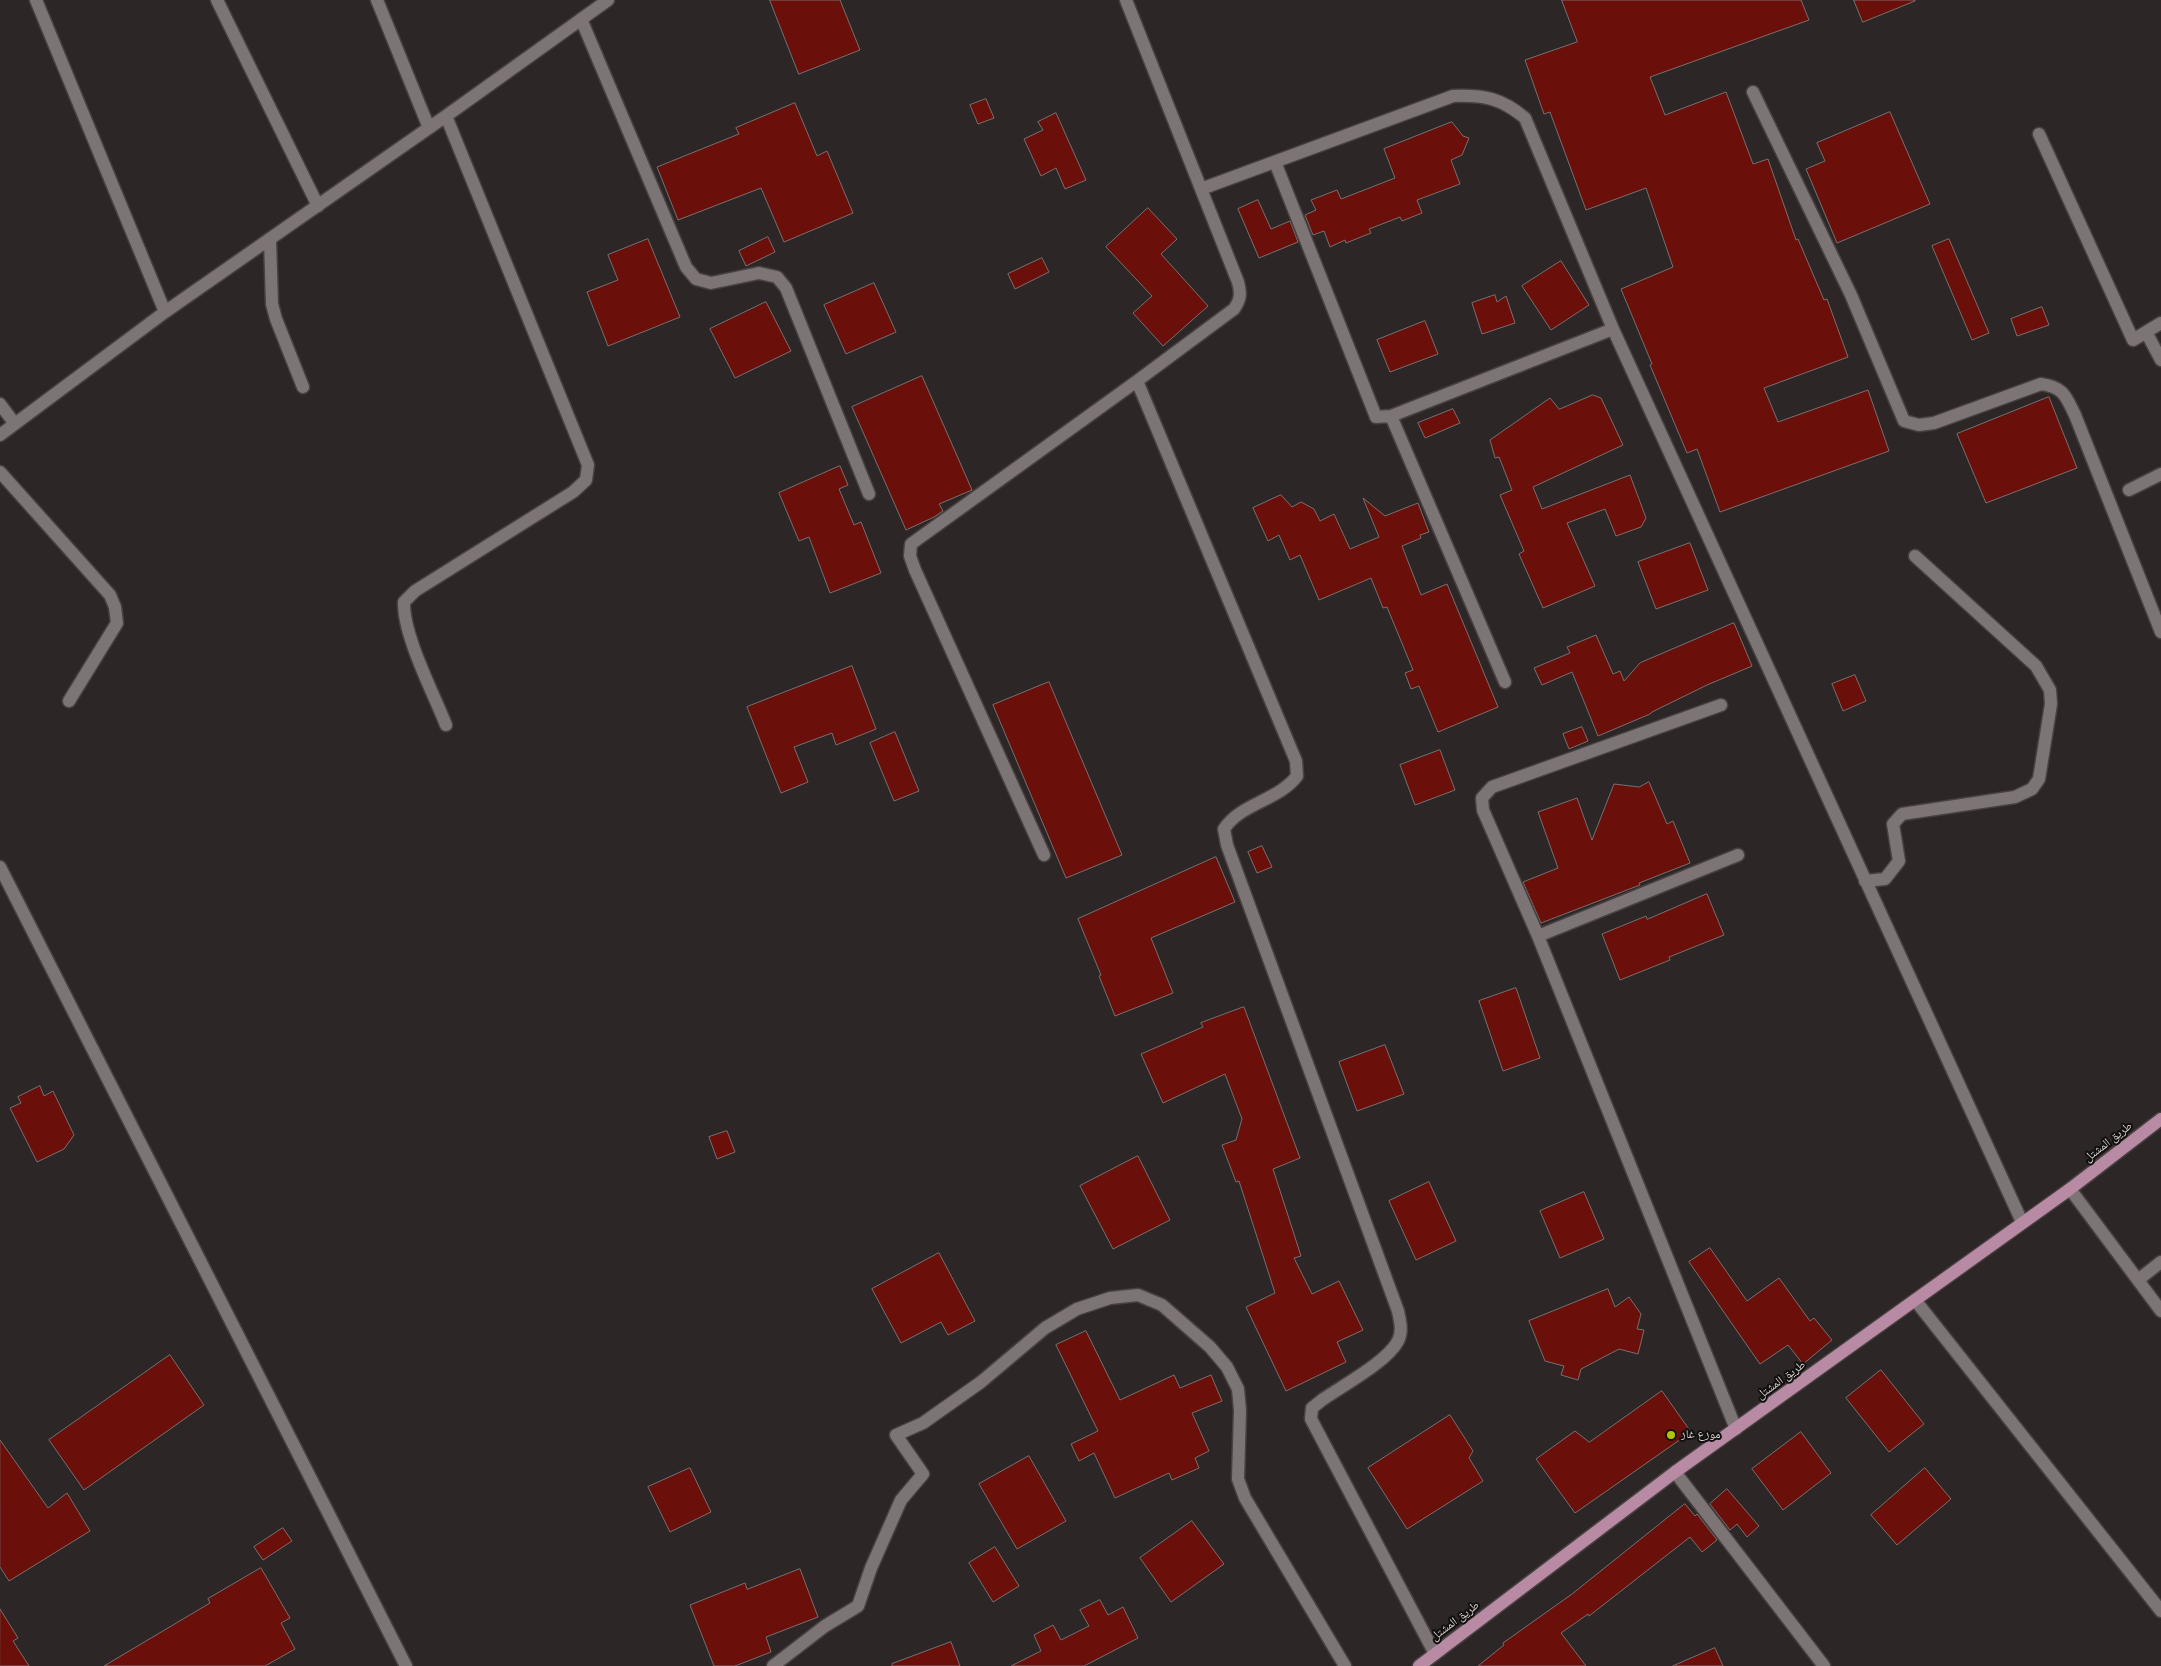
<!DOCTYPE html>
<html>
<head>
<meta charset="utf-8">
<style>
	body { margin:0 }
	canvas { display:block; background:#2d2627 }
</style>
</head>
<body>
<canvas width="2161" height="1666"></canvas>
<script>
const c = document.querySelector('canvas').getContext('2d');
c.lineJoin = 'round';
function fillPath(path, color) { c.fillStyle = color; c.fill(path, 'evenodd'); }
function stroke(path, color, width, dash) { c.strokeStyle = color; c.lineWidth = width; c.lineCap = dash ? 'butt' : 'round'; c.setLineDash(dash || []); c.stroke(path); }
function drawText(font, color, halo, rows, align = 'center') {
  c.font = font + ' "IBM Plex Sans","Noto Naskh Arabic",sans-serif'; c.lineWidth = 4; c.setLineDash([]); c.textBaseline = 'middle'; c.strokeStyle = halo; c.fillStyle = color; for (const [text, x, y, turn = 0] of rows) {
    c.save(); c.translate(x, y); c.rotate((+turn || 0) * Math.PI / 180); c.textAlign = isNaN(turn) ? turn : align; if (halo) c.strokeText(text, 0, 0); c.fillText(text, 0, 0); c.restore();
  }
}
const building = new Path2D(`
	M770 0H840L860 50 799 74Z
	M1562 0H1801L1809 20 1650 77 1665 115 1726 92 1753 164 1768 159 1796 240 1798 239 1824 300 1827 299 1848 357 1764 388 1778 422 1868 390 1889 451 1720 512 1697 449 1687 453 1650 365 1652 364 1621 289 1673 267 1646 188 1586 210 1550 112 1544 114 1525 60 1577 42Z
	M1854 0H1915V1L1863 22Z
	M986 99 994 118 978 124 970 105Z
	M795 103 817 156 827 151 853 213 784 242 761 188 678 220 657 167 739 134 736 128Z
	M1890 112 1930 204 1837 243 1806 169 1825 161 1817 143Z
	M1056 113 1086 180 1065 189 1056 168 1041 176 1024 139 1043 130 1038 122Z
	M1452 122 1463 136 1469 138 1462 155 1451 160 1460 184 1417 200 1422 213 1402 221 1400 217 1369 229 1371 233 1346 243 1345 240 1330 247 1324 231 1313 235 1305 215 1316 210 1311 200 1337 190 1341 199 1395 178 1384 149Z
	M1258 200 1271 229 1290 221 1298 242 1259 258 1238 209Z
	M1148 208 1177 239 1161 254 1208 306 1163 346 1133 313 1152 296 1106 247Z
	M768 237 775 252 746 266 739 251Z
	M648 239 680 317 608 346 587 292 618 280 608 255Z
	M1949 239 1989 333 1972 340 1932 246Z
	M1042 258 1049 272 1015 289 1008 274Z
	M1561 261 1589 305 1551 330 1522 286Z
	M874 283 896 332 846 354 824 305Z
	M1495 295 1497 302 1506 296 1515 323 1482 334 1472 303Z
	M766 302 791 351 735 378 710 329Z
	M2042 307 2049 325 2017 336 2011 319Z
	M1425 321 1438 354 1390 372 1377 340Z
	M922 376 972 490 939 504 943 511 934 517 906 530 852 407Z
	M1593 395 1601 398 1623 445 1533 487 1542 509 1630 475 1646 518 1641 527 1616 536 1605 509 1567 523 1595 586 1543 608 1519 554 1524 551 1500 495 1512 490 1499 457 1495 458 1490 440 1550 398 1559 409Z
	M2049 397 2077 468 1986 503 1957 434Z
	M1453 409 1460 423 1425 438 1418 423Z
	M840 466 848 485 839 489 854 525 861 522 881 573 830 593 809 537 799 541 779 493Z
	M1281 495 1292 507 1301 502 1314 509 1320 521 1334 514 1350 549 1379 537 1363 498 1385 516 1418 503 1429 532 1420 535 1421 538 1402 546 1421 595 1447 584 1498 707 1438 732 1419 686 1411 689 1405 673 1413 670 1387 607 1383 608 1371 578 1319 600 1300 555 1290 560 1279 535 1268 541 1253 508Z
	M1690 543 1708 590 1656 609 1638 562Z
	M1734 623 1752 666 1707 685 1652 712 1650 714 1598 736 1572 672 1542 685 1534 668 1570 653 1567 647 1596 635 1613 674 1620 671 1624 681 1640 663Z
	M852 666 876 729 836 745 832 733 794 747 808 782 781 793 747 707Z
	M1855 675 1866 701 1843 711 1832 684Z
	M1049 682 1122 855 1066 878 993 705Z
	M1582 727 1588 741 1569 749 1563 734Z
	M895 732 919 791 894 801 870 743Z
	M1440 750 1455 790 1415 805 1400 765Z
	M1649 782 1667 824 1673 821 1690 863 1639 883 1640 885 1541 923 1523 882 1558 868 1538 812 1577 798 1592 840 1614 784 1639 787Z
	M1262 846 1272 867 1257 873 1248 852Z
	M1216 857 1235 902 1151 938 1173 993 1115 1016 1099 976 1101 975 1078 919Z
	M1707 894 1724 935 1669 957 1670 960 1620 980 1602 934 1646 916 1647 919Z
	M1516 988 1540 1058 1503 1071 1479 1001Z
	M1244 1007 1300 1158 1273 1169 1301 1256 1294 1258 1312 1294 1339 1281 1363 1330 1337 1342 1346 1362 1286 1391 1246 1307 1275 1293 1239 1181 1236 1182 1222 1145 1236 1140 1242 1119 1225 1074 1163 1103 1141 1054 1203 1027 1201 1023Z
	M1385 1045 1404 1094 1357 1111 1339 1062Z
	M40 1086 44 1096 53 1091 74 1135 64 1149 37 1162 10 1108 21 1103 18 1097Z
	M727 1131 735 1152 717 1159 709 1137Z
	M1138 1156 1170 1220 1113 1249 1080 1186Z
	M1429 1182 1456 1241 1416 1260 1389 1201Z
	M1584 1192 1604 1239 1560 1258 1540 1211Z
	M1710 1248 1747 1301 1779 1278 1810 1321 1814 1318 1832 1340 1803 1364 1788 1345 1760 1364 1689 1262Z
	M939 1253 975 1321 948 1335 941 1322 901 1343 872 1289Z
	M1608 1289 1615 1307 1629 1297 1641 1314 1637 1329 1644 1330 1638 1354 1619 1349 1581 1369 1578 1380 1561 1375 1564 1366 1545 1361 1529 1321Z
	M1086 1331 1120 1400 1174 1375 1180 1388 1211 1375 1222 1401 1192 1413 1209 1451 1195 1458 1199 1468 1172 1480 1169 1473 1115 1498 1094 1453 1079 1461 1071 1444 1098 1431 1056 1345Z
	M170 1355 204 1405 84 1490 49 1440Z
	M1881 1370 1924 1424 1889 1452 1846 1398Z
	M1662 1391 1691 1432 1575 1513 1536 1459 1575 1431 1589 1442Z
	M1450 1415 1473 1451 1469 1458 1483 1481 1407 1529 1368 1468Z
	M1801 1432 1831 1473 1783 1510 1752 1469Z
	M0 1440 48 1508 67 1493 90 1531 9 1581 0 1567Z
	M1029 1456 1066 1521 1017 1549 979 1484Z
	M690 1468 711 1512 670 1532 648 1487Z
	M1925 1468 1951 1499 1897 1545 1871 1515Z
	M1727 1489 1759 1526 1747 1537 1737 1524 1730 1530 1710 1504Z
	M1685 1504 1695 1516 1697 1514 1717 1540 1702 1552 1690 1537 1589 1616 1588 1614 1561 1633 1586 1666H1478L1504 1645 1503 1643 1572 1594Z
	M1192 1521 1224 1564 1171 1602 1140 1558Z
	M283 1528 292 1541 263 1560 254 1547Z
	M995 1547 1019 1586 993 1602 969 1563Z
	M261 1568 290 1618 281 1623 295 1649 265 1666H104L210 1603 208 1599Z
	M800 1569 818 1617 766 1637 771 1652 735 1666H714L690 1605 745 1583 747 1589Z
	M1100 1600 1108 1615 1123 1607 1138 1638 1084 1666H1011L1041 1651 1034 1635 1053 1625 1061 1640 1089 1626 1080 1610Z
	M0 1609 18 1638 13 1641 29 1666H0Z
	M951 1642 960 1666H892V1664Z
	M1715 1648 1723 1666H1673Z`);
fillPath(building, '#6a0f09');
stroke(building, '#786f6e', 1);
const minor = new Path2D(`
	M36 0 165 312
	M217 0 318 206
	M377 0 429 128
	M581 19 686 267 696 279 711 283 759 273 777 277 786 288 869 494
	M1753 92 1851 295 1904 421 1919 425 1934 423 2041 384C2064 387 2066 397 2075 415L2161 632
	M2039 134 2133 340 2161 323
	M1275 162 1376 417 1391 416 1613 329
	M1201 189 1453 96C1485 95 1501 98 1525 118L1613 329 2022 1222
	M270 239 272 304 276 319 303 387
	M2146 332 2161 360
	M1137 381 1296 761 1297 776C1278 801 1241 803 1224 829L1227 845 1398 1311C1400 1321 1403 1331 1398 1341 1387 1362 1342 1386 1322 1400L1312 1408 1311 1419 1435 1654
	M0 404 15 424
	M1391 416 1505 682
	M0 435 165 312 446 116 608 0
	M0 472 110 595 115 607 117 623 69 701
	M2129 490 2161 474
	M1721 705 1492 787 1482 798 1483 810 1538 936 1736 1429
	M446 725C433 692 403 635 404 602L415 591 573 492 586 480 588 465 446 116
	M1044 855 915 570 910 556 911 544 1137 381 1234 309C1241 299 1241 293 1238 282L1126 0
	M0 867 406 1666
	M1865 881 1885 879 1899 861 1893 824 1902 814 2015 797 2032 789 2039 779 2051 704 2050 690 2036 666 1915 556
	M1538 936 1738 855
	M2070 1189 2161 1311
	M2138 1280 2161 1262
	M1915 1300 2161 1611
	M1675 1472 1824 1666
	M773 1666 825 1626 858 1606 871 1568 901 1500 923 1474 896 1435 923 1423 981 1382 1045 1328 1077 1309 1110 1298 1138 1295 1162 1305 1210 1347 1227 1367 1238 1389 1240 1410 1238 1479 1245 1498 1345 1666`);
const major = new Path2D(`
	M1419 1666 1675 1472 2070 1189 2161 1119`);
stroke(minor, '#474142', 15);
stroke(major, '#474142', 15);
stroke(minor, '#7d7475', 12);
stroke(major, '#b98aa3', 12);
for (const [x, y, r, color] of [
	[1671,1435,5,"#afc505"]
]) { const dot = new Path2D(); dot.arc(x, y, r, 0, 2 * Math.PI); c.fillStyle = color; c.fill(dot); stroke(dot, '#131010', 2); }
drawText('12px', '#d6d1d2', '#131010', [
	["طريق المشتل",2108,1142,-38],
	["طريق المشتل",1781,1380,-36],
	["طريق المشتل",1455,1621,-37]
]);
drawText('12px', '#d6d1d2', '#131010', [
	["موزع غاز",1681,1435]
], 'left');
</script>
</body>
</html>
